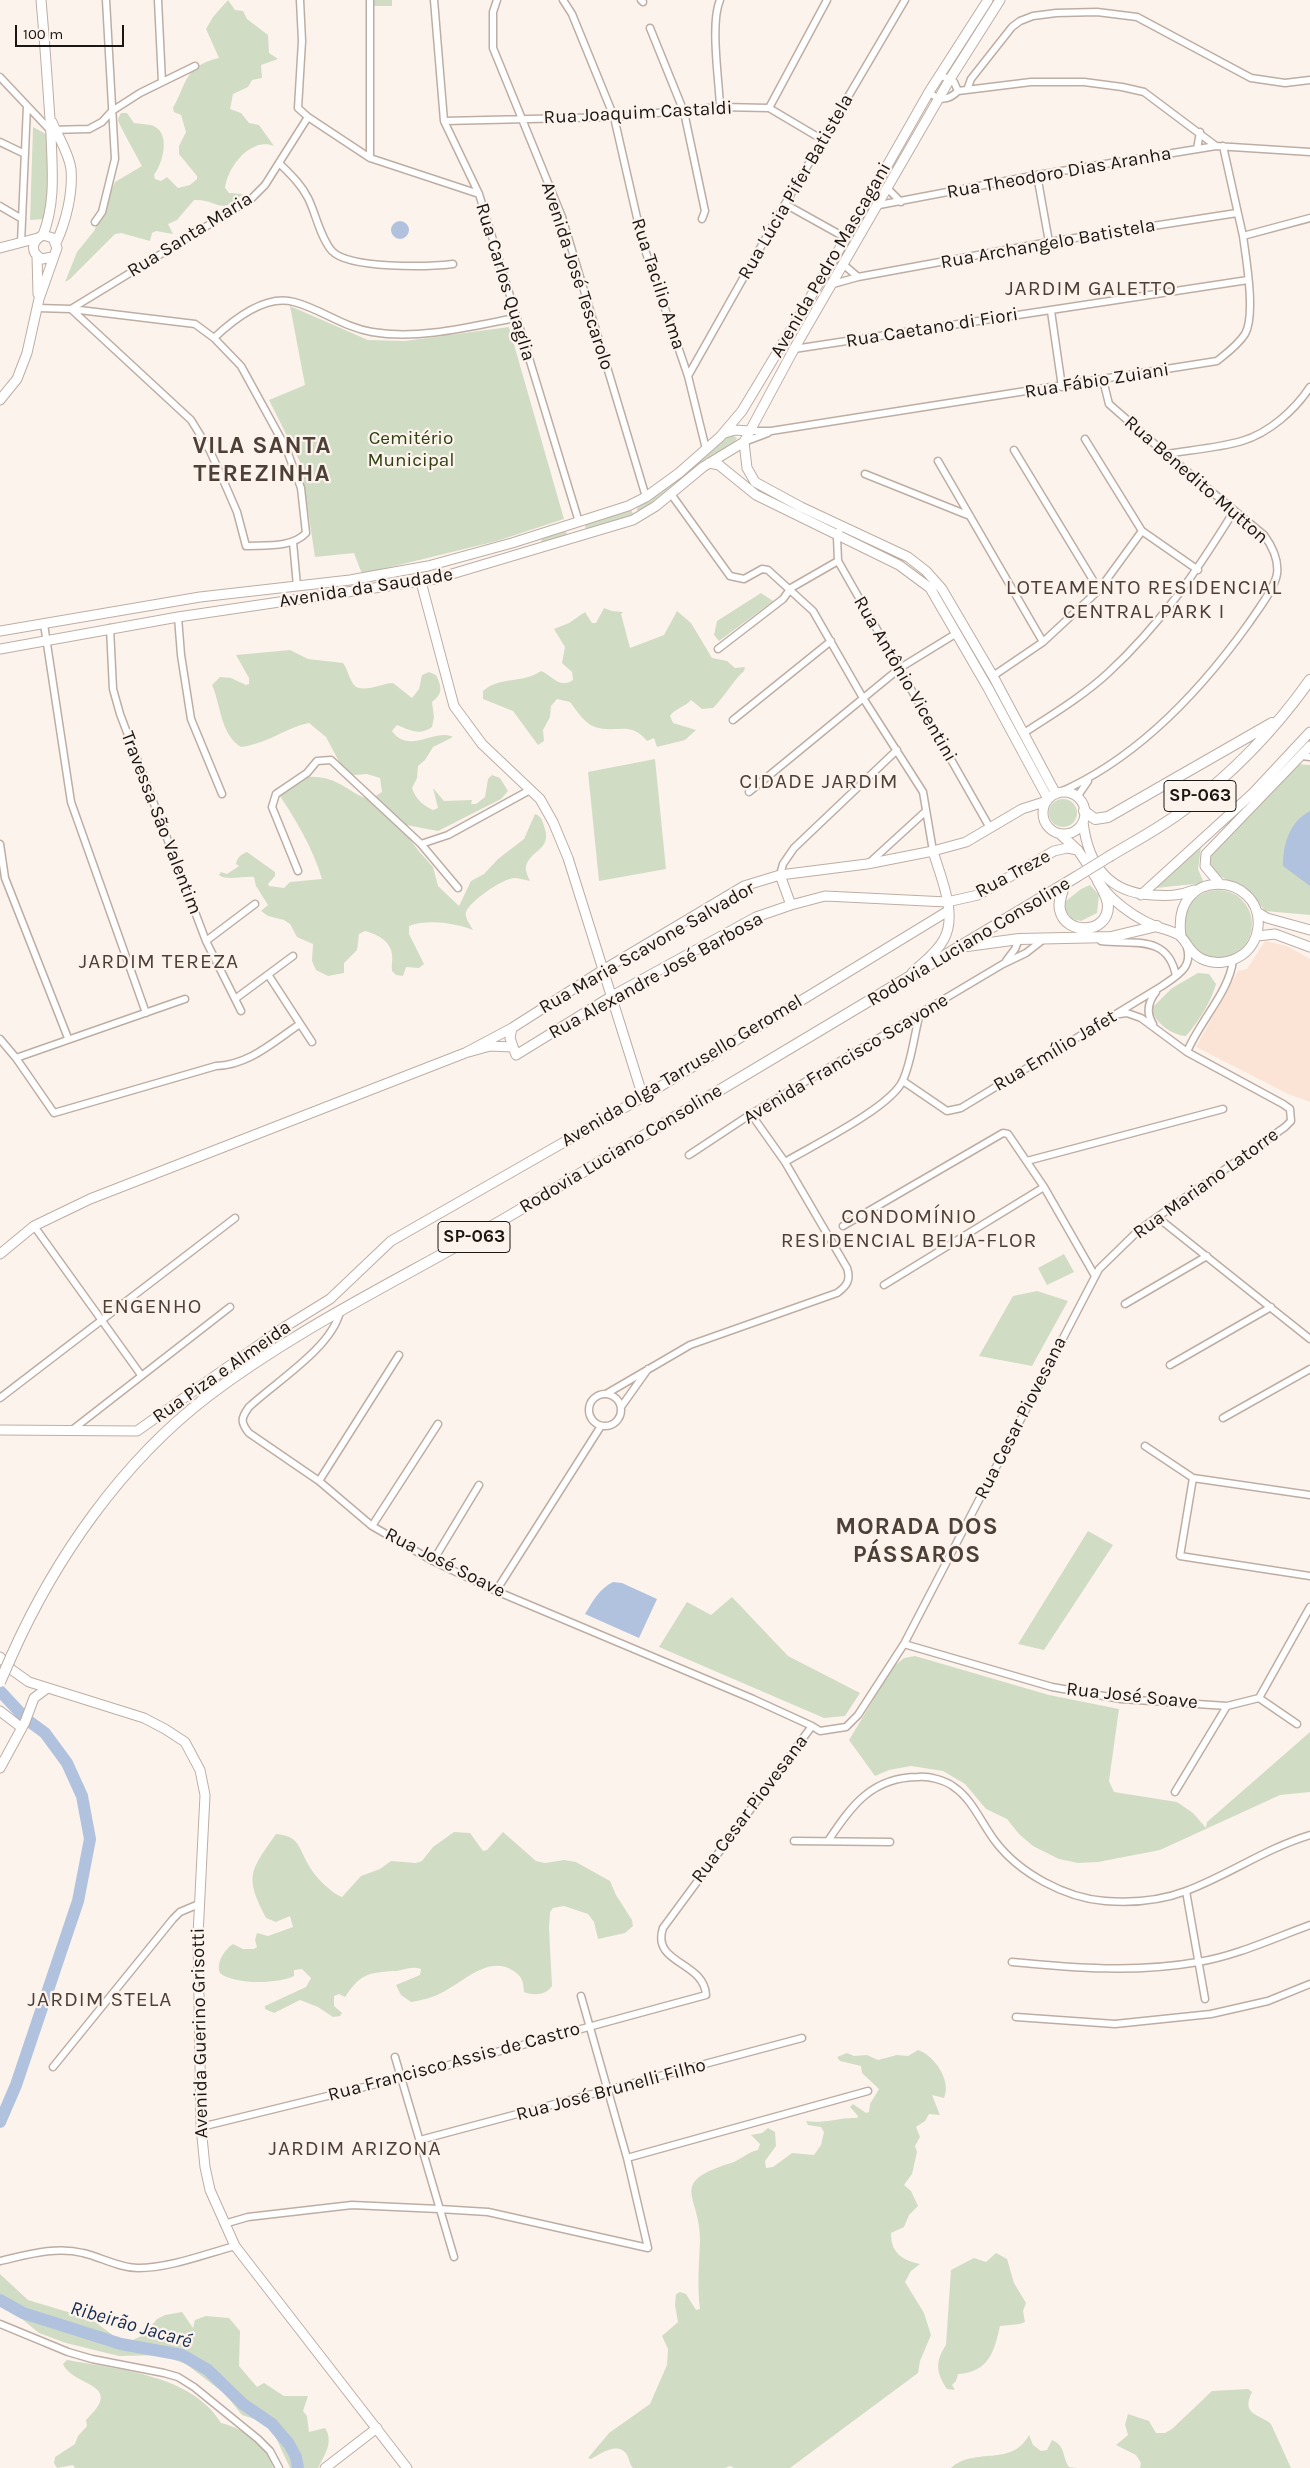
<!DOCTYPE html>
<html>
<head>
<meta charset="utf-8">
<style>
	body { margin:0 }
	#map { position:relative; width:1310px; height:2468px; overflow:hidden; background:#fdf3ed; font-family:Karla,sans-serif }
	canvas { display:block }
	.scale { position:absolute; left:15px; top:25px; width:109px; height:22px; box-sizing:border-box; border:2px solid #1b1612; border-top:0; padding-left:6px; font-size:15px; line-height:18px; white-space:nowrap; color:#1b1612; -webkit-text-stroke:4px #fdf3ed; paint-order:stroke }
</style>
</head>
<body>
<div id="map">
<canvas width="1310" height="2468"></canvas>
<div class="scale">100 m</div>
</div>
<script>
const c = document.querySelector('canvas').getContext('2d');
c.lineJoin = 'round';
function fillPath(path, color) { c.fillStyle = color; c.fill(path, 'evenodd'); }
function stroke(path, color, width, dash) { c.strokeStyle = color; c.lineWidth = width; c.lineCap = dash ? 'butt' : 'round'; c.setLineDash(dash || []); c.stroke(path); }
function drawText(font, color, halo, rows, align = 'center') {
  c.font = font + ' Karla,sans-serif'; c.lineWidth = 4.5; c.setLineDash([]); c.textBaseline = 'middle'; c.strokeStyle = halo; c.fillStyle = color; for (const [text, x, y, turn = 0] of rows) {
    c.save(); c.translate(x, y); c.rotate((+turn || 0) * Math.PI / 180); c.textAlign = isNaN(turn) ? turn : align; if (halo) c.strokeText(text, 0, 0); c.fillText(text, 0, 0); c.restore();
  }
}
fillPath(new Path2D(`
	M1265 941 1287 946 1310 959V1102L1288 1094 1196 1047 1238 971 1247 969Z`), '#fbe4d5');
fillPath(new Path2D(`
	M228 0 235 10 243 11 247 19 268 35 269 53 278 59 261 65 262 78 252 80 248 87 233 94 230 109 241 113 249 123 259 125 274 146C251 137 228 166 225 188L229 193 243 194C218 217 220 199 194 200L177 220 168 224 173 234 156 231 152 233 150 241 121 233 115 234 70 279 65 282 77 252 94 231 115 182 142 166C139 160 118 123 118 120 118 118 120 115 121 113H127L134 123C139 124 146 124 151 125 172 131 163 163 154 175L155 179 161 181 167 177 178 188 190 185 197 179V176L179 154V146L186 132 181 115 174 112 173 108C187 83 184 66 219 58L206 29 213 17Z
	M374 0H392V6H374Z
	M33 127 46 134 49 172 46 219 30 220Z
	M290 306 368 340 405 341 509 327 564 519 497 541 362 574 354 553 315 557 301 464 269 400 305 385Z
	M731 434 737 438 733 445 701 462 640 512 637 510V508L658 494Z
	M631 510 634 515 586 530 585 526 588 523Z
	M565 530 568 536 541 542 542 538Z
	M761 593 773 601 719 641 714 635 717 621Z
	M604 608 612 611 623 612 621 614 630 648 664 635 677 611 691 623 712 658 727 661 735 668 745 667 744 671C732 682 725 696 713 708L702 709 691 700C685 707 674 709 670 716L673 723 696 730 685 740 657 747 654 738 647 741C630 720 616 734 595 727 584 723 577 711 570 702L557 699 551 706 550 717 543 730 544 741 538 745 513 711 483 699V691C500 676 522 684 541 671 553 676 559 689 573 680L572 672 562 663 565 647 554 629 569 623 585 612 592 623H596Z
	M290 650 308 659 343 663C348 670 349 679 354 685 362 694 383 683 393 683L412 698 419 689 422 675 429 672 436 675C442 687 443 694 432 702L434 717 432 727C420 736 409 730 397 725L392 731C409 755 435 728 453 737L433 747 425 760 418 766 417 778 412 788C416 799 422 805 433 810L438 808 433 788 444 801 472 800 471 804H476L485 797 488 779 492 775 500 778 508 791 501 799 438 831 401 824 402 829 418 850 433 867 438 886 459 906 471 881 484 874 498 859 524 839 535 814C541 816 542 820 544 826 553 850 531 849 526 866 525 871 528 876 530 881 525 880 519 878 514 878 502 879 470 901 466 912 464 917 471 926 473 930 454 923 428 919 409 926V934L424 964 419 968 406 967 403 976 396 975 392 971C391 965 393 960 392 954 390 940 376 934 365 931L359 934 357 950 344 963V973L328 976 316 970 312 961 313 944 297 937 290 924 284 920 268 916 261 911 268 905 256 886 254 877C244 876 226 881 219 875L221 872 227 874 239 866 236 864C237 858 241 854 247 852L275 872V876L268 884 269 886 284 888 290 882 322 879C313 848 294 816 275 789 295 776 318 772 340 784 351 790 358 797 371 799L382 792 380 778 367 774 354 775 343 769 326 737 309 723C285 728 269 743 241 747 220 734 221 705 212 685L220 677 231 678 246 685 249 684V678L236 655Z
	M655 759 666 869 599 881 588 772Z
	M1297 764 1310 765V915L1265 911C1257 901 1250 892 1240 886 1226 878 1223 880 1210 868L1209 860 1212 851Z
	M1049 813a14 14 0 1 1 28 0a14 14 0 1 1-28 0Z
	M1201 847 1198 869 1204 883 1156 888Z
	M1090 885 1099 895 1097 913 1081 921 1072 919 1064 909 1066 901 1081 889Z
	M1184 924a34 34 0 1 1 68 0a34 34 0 1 1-68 0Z
	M1198 973 1209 974 1216 984C1211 1002 1199 1021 1186 1036 1171 1035 1156 1023 1151 1009L1172 988Z
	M1064 1254 1074 1272 1047 1285 1038 1268Z
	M1037 1291 1068 1301 1032 1366 979 1356 1013 1296Z
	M1088 1531 1113 1545 1044 1650 1018 1644Z
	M732 1597 788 1656 860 1693 845 1716 824 1718 659 1647 687 1602 711 1615Z
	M915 1656 1049 1695 1119 1709 1109 1781 1114 1792 1177 1802 1193 1813 1206 1828 1207 1822 1310 1732V1792L1280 1795 1160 1850 1098 1862 1078 1863 1059 1859 1033 1846 1019 1834 1007 1819 986 1809 965 1784 943 1771 911 1766 889 1770 875 1776 849 1740 893 1667 904 1658Z
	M454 1832 470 1833 483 1851 487 1850 503 1832 536 1861 545 1863 564 1860 576 1862 610 1881 616 1895 632 1920 633 1926 625 1933 598 1939 594 1922 588 1914 564 1906 553 1908 550 1912 549 1928 552 1986C546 1995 534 1996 524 1992 523 1980 522 1976 512 1970 488 1955 462 1983 441 1993 432 1998 422 2000 411 2002L401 1995 396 1985 420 1975 421 1969C411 1965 403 1971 394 1971 366 1973 361 1974 345 1997L339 1994 334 1996V2006L342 2013 340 2016 333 2017 318 2007 300 2000 274 2013 265 2009V2006L306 1987 311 1978 302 1969 294 1970V1976C279 1984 233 1985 220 1973 216 1963 224 1950 233 1944L243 1949H254L257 1947 255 1940 257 1933 268 1936 293 1927 290 1916 276 1922 266 1918C244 1876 250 1871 276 1834 299 1836 298 1846 308 1864 314 1876 330 1892 342 1897L361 1876 380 1869 391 1861 416 1863 422 1861 433 1847Z
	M918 2050C934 2055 952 2081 944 2098L932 2095 940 2115 929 2114 925 2121 916 2127 920 2137 915 2146 917 2152 912 2174 904 2185 911 2191 918 2206 909 2215 904 2227 891 2233C891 2254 903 2260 920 2264L911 2271 905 2282 924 2313 931 2335 920 2361 918 2373 790 2468H734L730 2466 725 2468H633C629 2464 629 2457 626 2453 616 2442 600 2454 591 2459L588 2458 609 2433 650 2404 667 2365 668 2349 662 2336 678 2322 675 2305 676 2294 680 2292 686 2294 696 2310 700 2309C697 2286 699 2264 700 2241 701 2195 666 2183 731 2163 741 2160 747 2152 758 2150L760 2144 751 2135 762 2133 768 2128 775 2132 776 2146 765 2161 766 2168 773 2167 792 2153 814 2155 821 2145 824 2132 821 2127 808 2125 806 2121C824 2124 840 2117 857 2118L858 2116 850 2107 853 2104 866 2113 869 2112 870 2104 879 2089 862 2073 861 2066 840 2061 837 2057 847 2053 854 2056 867 2055 878 2060 897 2055 908 2056Z
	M996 2253 1007 2259 1014 2283 1026 2303 1023 2311 1025 2322 1020 2324 1000 2326C994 2352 989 2372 958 2374L956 2381 952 2385 955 2390 947 2389C936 2373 935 2361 946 2345L951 2270 974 2258 986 2262Z
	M0 2274 28 2300 91 2319 114 2336 123 2340H133L145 2334 157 2319 165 2315 182 2312 193 2328 195 2320 206 2316 229 2318 240 2331 239 2366 257 2387 264 2383 284 2396H308L303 2411 307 2416 309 2432 325 2428C334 2442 325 2454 318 2468H290L276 2438 268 2427 260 2421 242 2415 225 2394 186 2364 160 2355 119 2356 66 2343 39 2333 0 2301Z
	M67 2360C117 2369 193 2375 221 2423 243 2428 268 2446 273 2468H75L73 2465 57 2468 54 2463 55 2457 75 2444 78 2436 87 2426 86 2420C126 2382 74 2388 63 2364Z
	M1248 2389 1252 2392C1240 2416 1261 2414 1271 2424L1291 2468H1140L1141 2463 1136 2455 1116 2445 1128 2435 1125 2425 1128 2414 1149 2421 1156 2433H1165L1172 2429 1212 2391Z
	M1029 2435 1033 2445 1041 2451 1047 2450 1052 2440C1066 2446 1062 2457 1069 2467L1078 2468H951C976 2446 1011 2468 1029 2435Z`), '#d1dcc4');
fillPath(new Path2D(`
	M391 230a9 9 0 1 1 18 0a9 9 0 1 1-18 0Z
	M1310 811V886L1283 866C1283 845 1289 822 1310 811Z
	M613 1582 622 1583 657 1599 639 1638 585 1614C593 1601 599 1589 613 1582Z`), '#b0c2de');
stroke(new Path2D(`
	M0 1691 26 1719 45 1733 67 1763 82 1796 90 1839 78 1901 16 2085 0 2122
	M0 2300 23 2313 121 2344 182 2355 208 2370 243 2404 272 2424 289 2444 296 2457 298 2468`), '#b0c2de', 12);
const street = new Path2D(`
	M158 0 162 82
	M300 0 302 41 298 108 308 117 370 158 479 194 579 522
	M370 0V158
	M434 0 444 121 479 194
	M497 0 493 12V48L562 217 646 497
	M563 0 572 14 614 117 643 244 688 376 706 449
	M641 0 643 2
	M720 0C710 23 719 80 720 107
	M650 28 684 112 705 211 702 219
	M940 75 954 82 958 91
	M0 77 50 130 89 129 102 122 112 111 140 93 195 66
	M967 90 971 79 1012 27 1020 21 1033 16 1056 13 1097 12 1137 17 1251 78 1285 83 1310 80
	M929 92C939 102 949 100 958 91L1031 82H1084L1122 87 1144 92 1216 146
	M769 108 827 0
	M444 121 614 117 720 107 769 108 823 140
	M0 142 25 154
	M1223 146 1243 236
	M1197 149 1200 132
	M279 163C290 174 301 184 308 198 316 214 320 237 332 251 349 269 428 267 453 264
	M1037 175 1049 242
	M888 189 901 202
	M785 204 846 238
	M879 205 1037 175 1216 146 1310 152
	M0 206 22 219
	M95 222 102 212 115 159 106 0
	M21 243 27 106
	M844 265 858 277
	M833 284 858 277 1049 242 1237 213
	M37 308 71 309 195 324 214 338 241 366 286 448 301 488 306 533C292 548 265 545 246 546L237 512 224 482 210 451 191 420 71 309
	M71 309 251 199 265 185 308 117
	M1051 311 1062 387
	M214 338C233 320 265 294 294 302 321 309 343 327 372 332 418 340 469 327 515 318
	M794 349 1248 280
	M688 376 785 204 905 0
	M749 431H771L1217 361C1227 353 1238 345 1245 334 1256 315 1246 258 1243 236L1310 218
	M1085 439 1142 531 1198 570
	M744 442 768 433
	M1014 450 1099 590
	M1166 454C1190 450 1218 448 1242 441 1269 433 1295 410 1310 387
	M938 461 1043 642
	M865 474 970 516
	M671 494 730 576 744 579 762 569 768 570 813 611 863 698 923 792 933 851
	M841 526 837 537 838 561 990 828
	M293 542 297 586
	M178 617 181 655 191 719 222 794
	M44 624 71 802 146 1013
	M110 628 113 689 120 714 206 941 241 1011
	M718 649 783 599 791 588 838 561
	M993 676 1043 642 1099 590 1142 531
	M733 720 831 641
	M1024 733C1053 714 1083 696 1108 673 1160 625 1197 571 1234 511
	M1302 756 1310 757
	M749 792 900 668 957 633
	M1058 793C1137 759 1199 693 1249 623 1257 611 1275 588 1277 574 1279 559 1272 546 1264 535L1166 454 1109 404 1103 380
	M1077 797 1088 781
	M0 844 5 878 68 1038
	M421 844 448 835 530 790
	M868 864 926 811
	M298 871 272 807 276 794 307 773 317 761 331 760 421 844 458 888
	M780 875 783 864 794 848 897 750
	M206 941 255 904
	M1101 941C1134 945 1168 934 1176 976
	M1006 961 1015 949 1019 939
	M269 976 312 1042
	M235 999 293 956
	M1153 1024C1146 1013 1148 1002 1156 992
	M0 1039 16 1058 54 1113 216 1066C249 1065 273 1042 300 1024
	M1187 1052C1199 1022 1230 991 1233 960
	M16 1058 185 999
	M903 1081 947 1111 961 1108 1162 986C1176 976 1193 968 1187 948
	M689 1155 751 1114 1003 964 1026 953 1044 939
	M1027 1161 1223 1109
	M785 1162C812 1146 892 1107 903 1080 912 1060 914 1035 920 1013
	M1157 1217 1310 1339
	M34 1226 141 1375
	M843 1226 1003 1133 1008 1134 1044 1187 1095 1276
	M884 1285 1044 1187
	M1125 1304 1207 1256
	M340 1312C331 1348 277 1381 249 1407 241 1418 240 1422 249 1433L319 1481 372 1526 433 1561 496 1591 753 1699 812 1726
	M1170 1365 1271 1307
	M589 1410a16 16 0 1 1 32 0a16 16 0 1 1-32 0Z
	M606 1394 690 1345 837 1293C847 1286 851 1280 847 1268L785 1162 751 1114
	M0 1398 235 1218
	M621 1407 648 1369
	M1223 1418 1310 1369
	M72 1430 230 1307
	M1145 1446 1193 1478 1310 1495
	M1193 1478 1180 1556 1310 1576
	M319 1481 399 1355
	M372 1526 438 1424
	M433 1561 479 1485
	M496 1591 601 1426
	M904 1644 1052 1687 1121 1699 1227 1706 1259 1698 1297 1724
	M1259 1698 1310 1607
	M1175 1792 1227 1706
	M794 1841 890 1842
	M828 1841C851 1806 872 1777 918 1777 929 1776 945 1780 954 1787 972 1799 982 1824 995 1841 1019 1873 1065 1898 1105 1901 1132 1903 1160 1901 1186 1891 1229 1875 1264 1849 1310 1835
	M1186 1891 1205 1999
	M1012 1962C1074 1968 1136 1973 1198 1962 1236 1956 1274 1938 1310 1925
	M1016 2017 1115 2024 1211 2014 1268 2001 1310 1984
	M395 2057 454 2257
	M53 2067 173 1919 180 1912 199 1904
	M201 2127 401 2078 706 1995C704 1961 651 1964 663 1928L812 1726 820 1731 846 1727 858 1715 904 1644 1099 1269 1139 1230 1285 1127 1291 1121 1290 1109 1283 1104 1187 1052 1141 1018 1127 1013 1112 1015
	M420 2140 802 2038
	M627 2158 868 2091
	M224 2224 248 2217 352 2205 439 2209 488 2212 648 2248 627 2158 581 1996
	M0 2261C27 2255 55 2246 83 2253 101 2257 119 2268 138 2268 170 2268 205 2254 235 2246
	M0 2324 68 2352 92 2359 164 2373 178 2377 194 2387 258 2439 270 2451 279 2468`);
const secondary = new Path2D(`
	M41 0C45 45 48 89 51 134 52 169 56 202 43 235 31 241 30 253 42 259L52 257
	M52 122C58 137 69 153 71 169 73 193 66 222 56 243
	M0 248 38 238
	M37 256 38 294
	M0 400 17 379 27 353 39 299 57 248 53 238 43 235
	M725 433 735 430 749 431
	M744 442 747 468 755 482 801 507 908 557 926 571 942 589 993 676 1056 794
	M709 463 719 465 756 495 899 565 930 588 988 688 1048 799
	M421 582 454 706 482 744 540 799 553 822 568 858 643 1097
	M0 631 200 597 350 580 428 566 512 543 628 506 646 497 679 473 720 437 742 411 846 238 929 92 988 0
	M0 649 178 617 435 579 633 520 656 506 703 467 744 442 794 349 950 79 1000 0
	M1043 813a21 21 0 1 1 42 0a21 21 0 1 1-42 0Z
	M1083 822C1088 864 1108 893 1152 895 1167 896 1180 896 1194 890
	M1060 834C1066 840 1074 845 1079 852 1090 867 1098 885 1112 898 1126 911 1140 920 1157 927 1164 929 1172 931 1179 935 1187 941 1188 952 1202 959 1215 965 1230 963 1242 955 1251 949 1257 938 1258 927 1263 872 1171 865 1181 936
	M780 875 791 905
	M1220 884 1205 866 1206 854 1310 746
	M1141 895 1253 793 1310 732
	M1257 912 1267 918 1310 930
	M1257 936 1275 934 1310 947
	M912 973C923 962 937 953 944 939 958 914 940 876 933 851
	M512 1028 510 1038 516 1055 612 996 756 917 791 905 825 896 947 902 978 895 1054 851 1067 848 1078 850
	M465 1053 512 1028 603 970 744 886 780 875 867 864 933 851 966 842 1022 809 1047 801
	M0 1254 34 1226 90 1199 465 1053 490 1046 512 1047
	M0 1430 137 1431 283 1328 330 1299 391 1241 643 1097 948 911
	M0 1657 12 1670 29 1682 144 1718 165 1729 185 1742 200 1770 205 1795 198 1935 201 2127 205 2167 210 2190 235 2246 407 2468
	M0 1711 22 1728
	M0 1768 25 1722 34 1698 46 1689
	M325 2468 377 2428`);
const primary = new Path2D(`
	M1084 811 1095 819 1108 817 1272 723
	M1110 856C1135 841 1162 827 1185 809 1233 773 1276 728 1310 680
	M1065 884C1062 892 1058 902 1060 910 1066 936 1108 934 1108 906 1108 897 1102 889 1098 881
	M967 946 1019 939 1111 937 1157 926
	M11 1657C55 1558 122 1462 208 1396 307 1321 421 1270 526 1206 709 1095 893 988 1076 877`);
stroke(street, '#bdaea4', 9);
stroke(secondary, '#bdaea4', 11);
stroke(primary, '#bdaea4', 12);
stroke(street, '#fff', 6);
stroke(secondary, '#fff', 9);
stroke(primary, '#fff', 10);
const primaryBridge = new Path2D(`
	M1076 877 1110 856
	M0 1682 11 1657`);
stroke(primaryBridge, '#bdaea4', 12, []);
stroke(primaryBridge, '#fff', 10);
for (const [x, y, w] of [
	[1200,796,72],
	[474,1237,72]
]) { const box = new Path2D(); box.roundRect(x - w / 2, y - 15.5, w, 31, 4); c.fillStyle = '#fdf3ed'; c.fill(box); stroke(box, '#1b1612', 1); }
drawText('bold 18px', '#1b1612', null, [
	["SP-063",1200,796],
	["SP-063",474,1237]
]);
drawText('19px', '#1b1612', '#fdf3ed', [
	["Rua Joaquim Castaldi",638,113,-3],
	["Rua Theodoro Dias Aranha",1059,173,-10],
	["Rua Lúcia Pifer Batistela",796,187,-60],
	["Rua Santa Maria",190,235,-32],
	["Rua Archangelo Batistela",1048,244,-10],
	["Avenida Pedro Mascagani",831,260,-60],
	["Avenida José Tescarolo",577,276,72],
	["Rua Carlos Quaglia",505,282,73],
	["Rua Tacilio Ama",658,284,72],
	["Rua Caetano di Fiori",932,328,-9],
	["Rua Fábio Zuiani",1097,381,-9],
	["Rua Benedito Mutton",1196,480,41],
	["Avenida da Saudade",366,588,-9],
	["Rua Antônio Vicentini",905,679,60],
	["Travessa São Valentim",161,823,69],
	["Rua Treze",1013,874,-28],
	["Rodovia Luciano Consoline",969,942,-31],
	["Rua Maria Scavone Salvador",647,948,-30],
	["Rua Alexandre José Barbosa",656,976,-29],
	["Rua Emílio Jafet",1055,1051,-31],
	["Avenida Francisco Scavone",846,1059,-31],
	["Avenida Olga Tarrusello Geromel",682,1071,-31],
	["Rodovia Luciano Consoline",621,1149,-31],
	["Rua Mariano Latorre",1206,1184,-36],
	["Rua Piza e Almeida",222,1372,-35],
	["Rua Cesar Piovesana",1021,1418,-63],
	["Rua José Soave",445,1563,27],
	["Rua José Soave",1132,1696,6],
	["Rua Cesar Piovesana",750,1809,-53],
	["Avenida Guerino Grisotti",200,2033,-91],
	["Rua Francisco Assis de Castro",454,2062,-15],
	["Rua José Brunelli Filho",611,2090,-15]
]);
drawText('19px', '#2e4010', '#fdf3ed', [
	["Cemitério",411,439],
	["Municipal",411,461]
]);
drawText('italic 20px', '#132b50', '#fdf3ed', [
	["Ribeirão Jacaré",131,2325,16]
]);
c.letterSpacing = '1px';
drawText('21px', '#4d4038', '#fdf3ed', [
	["JARDIM GALETTO",1091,289],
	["LOTEAMENTO RESIDENCIAL",1144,588],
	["CENTRAL PARK I",1144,612],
	["CIDADE JARDIM",819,782],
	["JARDIM TEREZA",159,962],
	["CONDOMÍNIO",909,1217],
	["RESIDENCIAL BEIJA-FLOR",909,1241],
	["ENGENHO",152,1307],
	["JARDIM STELA",100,2000],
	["JARDIM ARIZONA",355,2149]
]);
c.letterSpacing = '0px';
c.letterSpacing = '1px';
drawText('bold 24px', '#4d4038', '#fdf3ed', [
	["VILA SANTA",262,446],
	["TEREZINHA",262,474],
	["MORADA DOS",917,1527],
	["PÁSSAROS",917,1555]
]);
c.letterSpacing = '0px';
</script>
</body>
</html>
